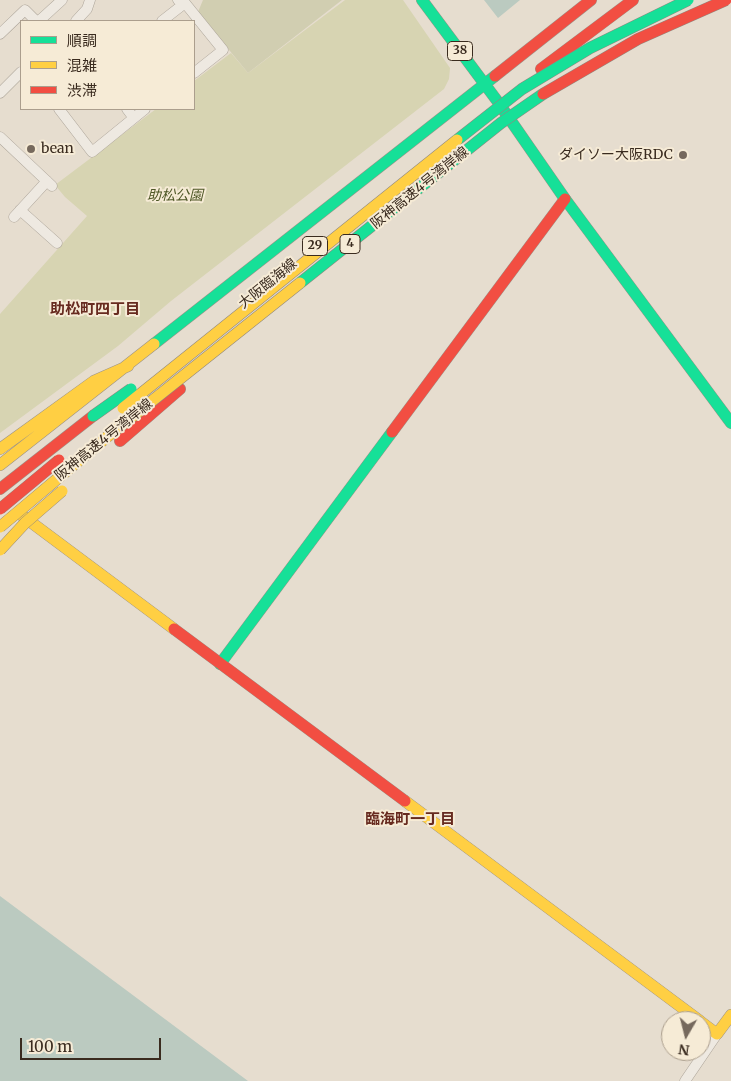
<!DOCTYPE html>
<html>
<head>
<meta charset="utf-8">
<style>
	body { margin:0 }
	#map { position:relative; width:731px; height:1081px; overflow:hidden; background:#e6ddcf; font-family:Merriweather,"Noto Sans JP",serif }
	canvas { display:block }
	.legend { position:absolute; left:20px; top:20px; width:175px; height:90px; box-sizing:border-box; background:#f6ebd6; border:1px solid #ab9e8d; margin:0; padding:6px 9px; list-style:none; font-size:15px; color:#3a2b1f }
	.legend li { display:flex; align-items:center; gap:10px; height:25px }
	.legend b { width:25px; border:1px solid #ab9e8d }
	.north { position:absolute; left:661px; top:1011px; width:50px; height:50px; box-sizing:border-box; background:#f6ebd6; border:1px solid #ab9e8d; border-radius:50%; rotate:188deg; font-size:14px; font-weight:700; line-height:20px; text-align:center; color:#3a2b1f }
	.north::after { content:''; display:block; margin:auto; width:18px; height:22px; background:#76695d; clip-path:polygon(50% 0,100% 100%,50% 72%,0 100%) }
	.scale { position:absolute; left:20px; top:1038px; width:141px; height:22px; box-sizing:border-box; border:2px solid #3a2b1f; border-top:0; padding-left:6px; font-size:15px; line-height:18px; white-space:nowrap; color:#3a2b1f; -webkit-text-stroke:4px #f6ebd6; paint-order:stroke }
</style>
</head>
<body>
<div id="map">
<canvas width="731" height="1081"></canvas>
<ul class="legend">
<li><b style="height:6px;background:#16e098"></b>順調</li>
<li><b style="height:6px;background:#ffcf43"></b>混雑</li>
<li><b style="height:6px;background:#f24e42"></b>渋滞</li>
</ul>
<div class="north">N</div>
<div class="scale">100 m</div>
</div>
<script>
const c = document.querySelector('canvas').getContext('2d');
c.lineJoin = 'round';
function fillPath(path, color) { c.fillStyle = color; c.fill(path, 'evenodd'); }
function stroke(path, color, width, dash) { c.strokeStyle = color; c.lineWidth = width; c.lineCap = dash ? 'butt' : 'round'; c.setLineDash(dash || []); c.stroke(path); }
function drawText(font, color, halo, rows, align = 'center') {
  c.font = font + ' Merriweather,"Noto Sans JP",serif'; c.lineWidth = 4; c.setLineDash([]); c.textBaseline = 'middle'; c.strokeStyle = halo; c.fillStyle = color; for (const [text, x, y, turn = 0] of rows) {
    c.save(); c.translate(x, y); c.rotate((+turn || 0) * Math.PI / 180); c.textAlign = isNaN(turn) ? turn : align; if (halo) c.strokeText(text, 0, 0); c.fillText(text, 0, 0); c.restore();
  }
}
fillPath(new Path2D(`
	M345 0H403L450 68 449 79 444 89 171 301 118 346 0 433V314L87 216 65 197 55 185 156 109H194V81L231 53 248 73Z`), '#d7d4b2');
fillPath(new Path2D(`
	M203 0H342L248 73 198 12Z`), '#d1ceb1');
fillPath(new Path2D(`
	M484 0H520L498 18Z
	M0 896 248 1081H0Z`), '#bbcac0');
const street = new Path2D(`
	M178 0 185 3 223 50 194 73
	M39 21 62 0
	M76 21 87 9 90 0
	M162 21 185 3
	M0 34 25 10 36 21
	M0 93 21 72
	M59 109 92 152 145 109
	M127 109 133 117
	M0 137 52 186
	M20 210 57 243
	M14 217 47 181
	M685 1081 717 1034`);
const fast = new Path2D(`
	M422 0 498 102
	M502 108 565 199 731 423
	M154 344 495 76
	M220 664 392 432`);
const slow = new Path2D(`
	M0 449 94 381 128 366
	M0 465 154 344
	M20 514 174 629
	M405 801 700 1021
	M701 1022 717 1034 731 1015`);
const jam = new Path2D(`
	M541 69 633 0
	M495 76 591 0
	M392 432 565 199
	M120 441 180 389
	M0 489 93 416
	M174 629 405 801`);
stroke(street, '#aba398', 11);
stroke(fast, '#9b9288', 12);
stroke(slow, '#9b9288', 12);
stroke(jam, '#9b9288', 12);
stroke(street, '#eee9e1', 10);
stroke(fast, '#16e098', 11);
stroke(slow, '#ffcf43', 11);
stroke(jam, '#f24e42', 11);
const fastBridge = new Path2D(`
	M457 140 522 89 590 48 688 0
	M300 283 501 123 543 94
	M93 416 131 389`);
const slowBridge = new Path2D(`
	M123 408 457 140
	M0 527 113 432 300 283
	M0 550 25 523 62 491`);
const jamBridge = new Path2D(`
	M543 94 638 39 726 0
	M0 509 59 460`);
stroke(fastBridge, '#91887f', 12, []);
stroke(slowBridge, '#91887f', 12, []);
stroke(jamBridge, '#91887f', 12, []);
stroke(fastBridge, '#16e098', 11);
stroke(slowBridge, '#ffcf43', 11);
stroke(jamBridge, '#f24e42', 11);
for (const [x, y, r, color] of [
	[31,149,5,"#76695d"],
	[683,155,5,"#76695d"]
]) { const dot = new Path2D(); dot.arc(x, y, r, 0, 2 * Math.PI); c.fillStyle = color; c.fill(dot); stroke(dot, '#f6ebd6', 2); }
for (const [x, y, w] of [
	[460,51,25],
	[350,244,20],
	[315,246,25]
]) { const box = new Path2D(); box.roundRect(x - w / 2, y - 9.5, w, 19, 4); c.fillStyle = '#f6ebd6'; c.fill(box); stroke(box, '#3a2b1f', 1); }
drawText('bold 12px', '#3a2b1f', null, [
	["38",460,51],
	["4",350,244],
	["29",315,246]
]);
drawText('14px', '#3a2b1f', '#f6ebd6', [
	["bean",41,149],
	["ダイソー大阪RDC",673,155,"right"]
], 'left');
drawText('14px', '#3a2b1f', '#f6ebd6', [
	["阪神高速4号湾岸線",420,188,-39],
	["大阪臨海線",268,284,-39],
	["阪神高速4号湾岸線",104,440,-39]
]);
drawText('italic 14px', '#4e5726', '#f6ebd6', [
	["助松公園",175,196]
]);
drawText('bold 15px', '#672a1f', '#f6ebd6', [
	["助松町四丁目",95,310],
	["臨海町一丁目",410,820]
]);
</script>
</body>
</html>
